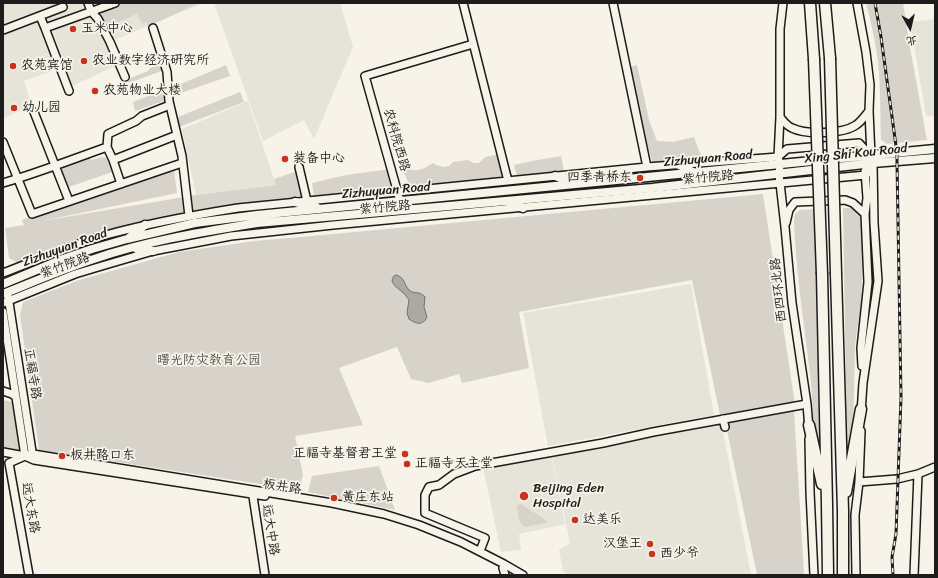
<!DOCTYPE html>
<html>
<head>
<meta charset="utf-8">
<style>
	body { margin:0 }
	#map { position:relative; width:938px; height:578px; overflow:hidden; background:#f7f3e8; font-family:Sriracha,"LXGW WenKai TC",sans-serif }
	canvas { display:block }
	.frame { position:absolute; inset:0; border:4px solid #1c1c1c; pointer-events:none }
	.north { position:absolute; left:890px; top:8px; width:40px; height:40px; -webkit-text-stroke:3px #f7f3e8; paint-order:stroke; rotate:172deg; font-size:11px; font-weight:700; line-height:16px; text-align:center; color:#1c1c1c }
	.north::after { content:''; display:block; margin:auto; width:14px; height:18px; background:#1c1c1c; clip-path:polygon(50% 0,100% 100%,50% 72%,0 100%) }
</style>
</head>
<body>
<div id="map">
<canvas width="938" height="578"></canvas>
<div class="frame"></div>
<div class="north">北</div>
</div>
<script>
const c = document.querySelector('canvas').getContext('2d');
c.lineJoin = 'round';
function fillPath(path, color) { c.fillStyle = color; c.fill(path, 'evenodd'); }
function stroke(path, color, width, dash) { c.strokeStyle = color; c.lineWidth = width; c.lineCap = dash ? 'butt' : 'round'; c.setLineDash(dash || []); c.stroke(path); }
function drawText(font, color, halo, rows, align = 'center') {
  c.font = font + ' Sriracha,"LXGW WenKai TC",sans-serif'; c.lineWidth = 3.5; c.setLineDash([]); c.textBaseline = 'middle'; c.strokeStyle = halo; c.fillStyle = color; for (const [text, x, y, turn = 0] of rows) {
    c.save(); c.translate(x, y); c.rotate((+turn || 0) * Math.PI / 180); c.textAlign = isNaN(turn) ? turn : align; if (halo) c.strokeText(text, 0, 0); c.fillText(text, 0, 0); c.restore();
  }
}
fillPath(new Path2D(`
	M3 3H203L110 42 119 64 68 88 57 69 24 81 32 106 3 118Z
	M214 3H340L353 47 314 139 304 120 263 141Z
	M935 19V116H926L910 22Z
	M248 101 276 185 196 195 182 129Z
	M691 284 714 415 548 446 523 313Z
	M721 421 751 575H568L563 571 559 550 570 543 552 456Z
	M551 454 565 524 519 534 521 550 501 552 483 467Z`), '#e6e3d9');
fillPath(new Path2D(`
	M119 3H199L149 26 146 22 142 24 137 14 105 28 99 10Z
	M866 3H903L909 42 927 140 887 144 881 140C880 114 881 89 878 63 876 43 871 23 866 3Z
	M161 64 164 70 129 83 128 79 148 71 150 68Z
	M226 65 230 76 178 94 176 86Z
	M637 65 649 120 657 141 673 142 694 137 701 156V161L695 162 693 159 653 163 642 130 630 67Z
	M166 89 169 100 165 102 164 101 135 111 133 102Z
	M240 92 244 102 179 127 178 117Z
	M500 154 505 176 500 178 414 186 408 182 403 170 407 168C418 173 423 169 433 163L436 165 444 167 449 166 453 162 468 160 474 163H479L485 157Z
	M88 155 91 160 103 157 110 159 115 171 66 188 58 167Z
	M561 156 564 172 517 176 514 165 532 161Z
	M174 169 177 193 42 221 196 195 276 185 274 179 295 172 304 196 189 216 108 232 18 263 9 258 5 228 24 225 22 220 41 212Z
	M391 169 396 187 314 196 312 183 346 175Z
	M763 194 795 404 720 415 692 280 519 312 529 368 462 383 459 374 429 383 411 379 397 347 339 368 363 425 295 436 303 475 299 490 39 450 20 315 23 302 79 280 179 252 254 241 301 237Z
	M843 208H851L860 213 862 222C862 250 863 278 861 306 859 320 856 333 855 346L853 435 849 449 847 445Z
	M815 209 819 357 820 445 816 444C812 424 813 403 811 383 805 329 796 275 794 221L795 214 800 210Z
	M3 400 12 402 20 451 3 448Z
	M794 410 804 574 798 575H757L725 421Z
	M379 466 395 510 308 492 312 476Z
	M521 504 546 520 547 522 546 523 525 527 519 520 517 507 518 505Z`), '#d7d3cb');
const water = new Path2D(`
	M396 275C405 277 404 285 409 290 415 295 419 290 425 297L424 307 427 317C423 326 416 324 409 319L407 313 409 300C407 297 405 294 402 292 398 288 393 286 392 280L394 276Z`);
fillPath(water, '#aca9a2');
stroke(water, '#72716c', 1);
const minor = new Path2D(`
	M88 3 91 11 98 19 110 42 125 77
	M463 3 508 181
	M613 3 647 167
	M783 3 780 29V117L778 157 780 165 779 174 780 183 785 227 792 303 807 404 809 429
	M857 3 866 52 870 85 869 111 871 156 873 163 874 223 878 281 863 383 861 413
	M40 16 45 28 115 3
	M45 28 69 91
	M153 28 167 72 169 101 182 156 189 216
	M3 30 63 7
	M34 112 69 201
	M780 117C783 121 787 126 792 128 806 135 843 134 856 125 861 122 865 116 869 111
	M3 142 32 214 182 163
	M107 147 108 134 136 121 142 116 170 105
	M113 160 121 184
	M299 167 307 201
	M3 183C38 173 73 159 107 147L113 160 177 135
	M399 197 365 76 473 44
	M786 223 789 210 795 202 845 200 853 203 865 214
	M3 273C37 260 71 245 106 235 150 223 194 215 238 208L647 167 778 157 787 149 859 143 871 156
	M8 296 33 458
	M3 303 75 274 105 265 153 251 231 236 333 225 866 175 873 163
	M3 312 25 456
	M862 366 861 348 868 282 865 214 867 198 865 171
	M3 391 12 394 16 397
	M723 419 725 427
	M809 439 810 492 814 575
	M3 452 25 456 34 460 265 496
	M859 482 897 479 918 474 935 467
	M252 490 265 575
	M480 551 485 538 425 513V495L429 487 439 485 454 474 475 466 603 443 653 432 807 404
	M503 568 505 575
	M29 575 9 463 25 456 33 454 332 503 384 514 419 525 461 542 504 564 523 575
	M856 575 855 515 859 482 861 431
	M914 575 918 474`);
const major = new Path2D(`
	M677 164 693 172
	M555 176 575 183
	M295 202 316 207
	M508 202 523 208
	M130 237 145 225
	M137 249 153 251
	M3 284 63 259 92 249 127 239 195 223 257 215C483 194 709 172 935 149
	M3 294C33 282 63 269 94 259 146 241 203 232 257 223L652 188 873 163 935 158`);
const highway = new Path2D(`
	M810 3 814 59
	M825 3 830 58
	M822 274 827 504 828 575
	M836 274 843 511V575
	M809 425 822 484
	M846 492 861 409`);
stroke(minor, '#1c1c1c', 10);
stroke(major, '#1c1c1c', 11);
stroke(highway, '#1c1c1c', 13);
stroke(minor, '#f7f3e8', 7);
stroke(major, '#f7f3e8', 8);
stroke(highway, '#f7f3e8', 10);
const rail = new Path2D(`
	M875 3 881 37 897 153V162L901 397 896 534 892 557 893 575`);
stroke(rail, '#1c1c1c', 3);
stroke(rail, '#f7f3e8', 1.5, [4.5]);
const highwayBridge = new Path2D(`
	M830 58 836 274
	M814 59 822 274`);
stroke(highwayBridge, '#1c1c1c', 13, []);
stroke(highwayBridge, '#f7f3e8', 10);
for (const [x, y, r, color] of [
	[73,29,4,"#c8321e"],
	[84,61,4,"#c8321e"],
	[13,66,4,"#c8321e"],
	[95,91,4,"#c8321e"],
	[14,108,4,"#c8321e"],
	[285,159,4,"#c8321e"],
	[640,178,4,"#c8321e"],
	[405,454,4,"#c8321e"],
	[62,456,4,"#c8321e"],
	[407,464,4,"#c8321e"],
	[524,496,5,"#c8321e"],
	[334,498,4,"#c8321e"],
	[575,520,4,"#c8321e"],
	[650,544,4,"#c8321e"],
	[652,554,4,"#c8321e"]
]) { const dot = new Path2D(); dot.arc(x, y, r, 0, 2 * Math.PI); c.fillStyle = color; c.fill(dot); stroke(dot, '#f7f3e8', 1.5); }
drawText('13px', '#1c1c1c', '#f7f3e8', [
	["玉米中心",81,29],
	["农业数字经济研究所",92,61],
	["农苑宾馆",21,66],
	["农苑物业大楼",103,91],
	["幼儿园",22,108],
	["装备中心",293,159],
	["四季青桥东",632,178,"right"],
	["正福寺基督君王堂",397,454,"right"],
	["板井路口东",70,456],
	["正福寺天主堂",415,464],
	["Beijing Eden",533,489],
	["Hospital",533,504],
	["黄庄东站",342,498],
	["达美乐",583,520],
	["汉堡王",642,544,"right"],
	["西少爷",660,554]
], 'left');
drawText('13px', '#1c1c1c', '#f7f3e8', [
	["农科院西路",396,140,74],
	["Xing Shi Kou Road",856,154,-6],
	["Zizhuyuan Road",708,159,-5],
	["紫竹院路",708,178,-5],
	["Zizhuyuan Road",386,191,-5],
	["紫竹院路",385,208,-5],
	["Zizhuyuan Road",65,248,-20],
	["紫竹院路",65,266,-20],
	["西四环北路",779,290,-96],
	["正福寺路",32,374,81],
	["板井路",282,487,9],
	["远大东路",30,508,80],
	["远大中路",270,530,81]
]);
drawText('13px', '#545351', '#f7f3e8', [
	["曙光防灾教育公园",209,361]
]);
</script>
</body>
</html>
